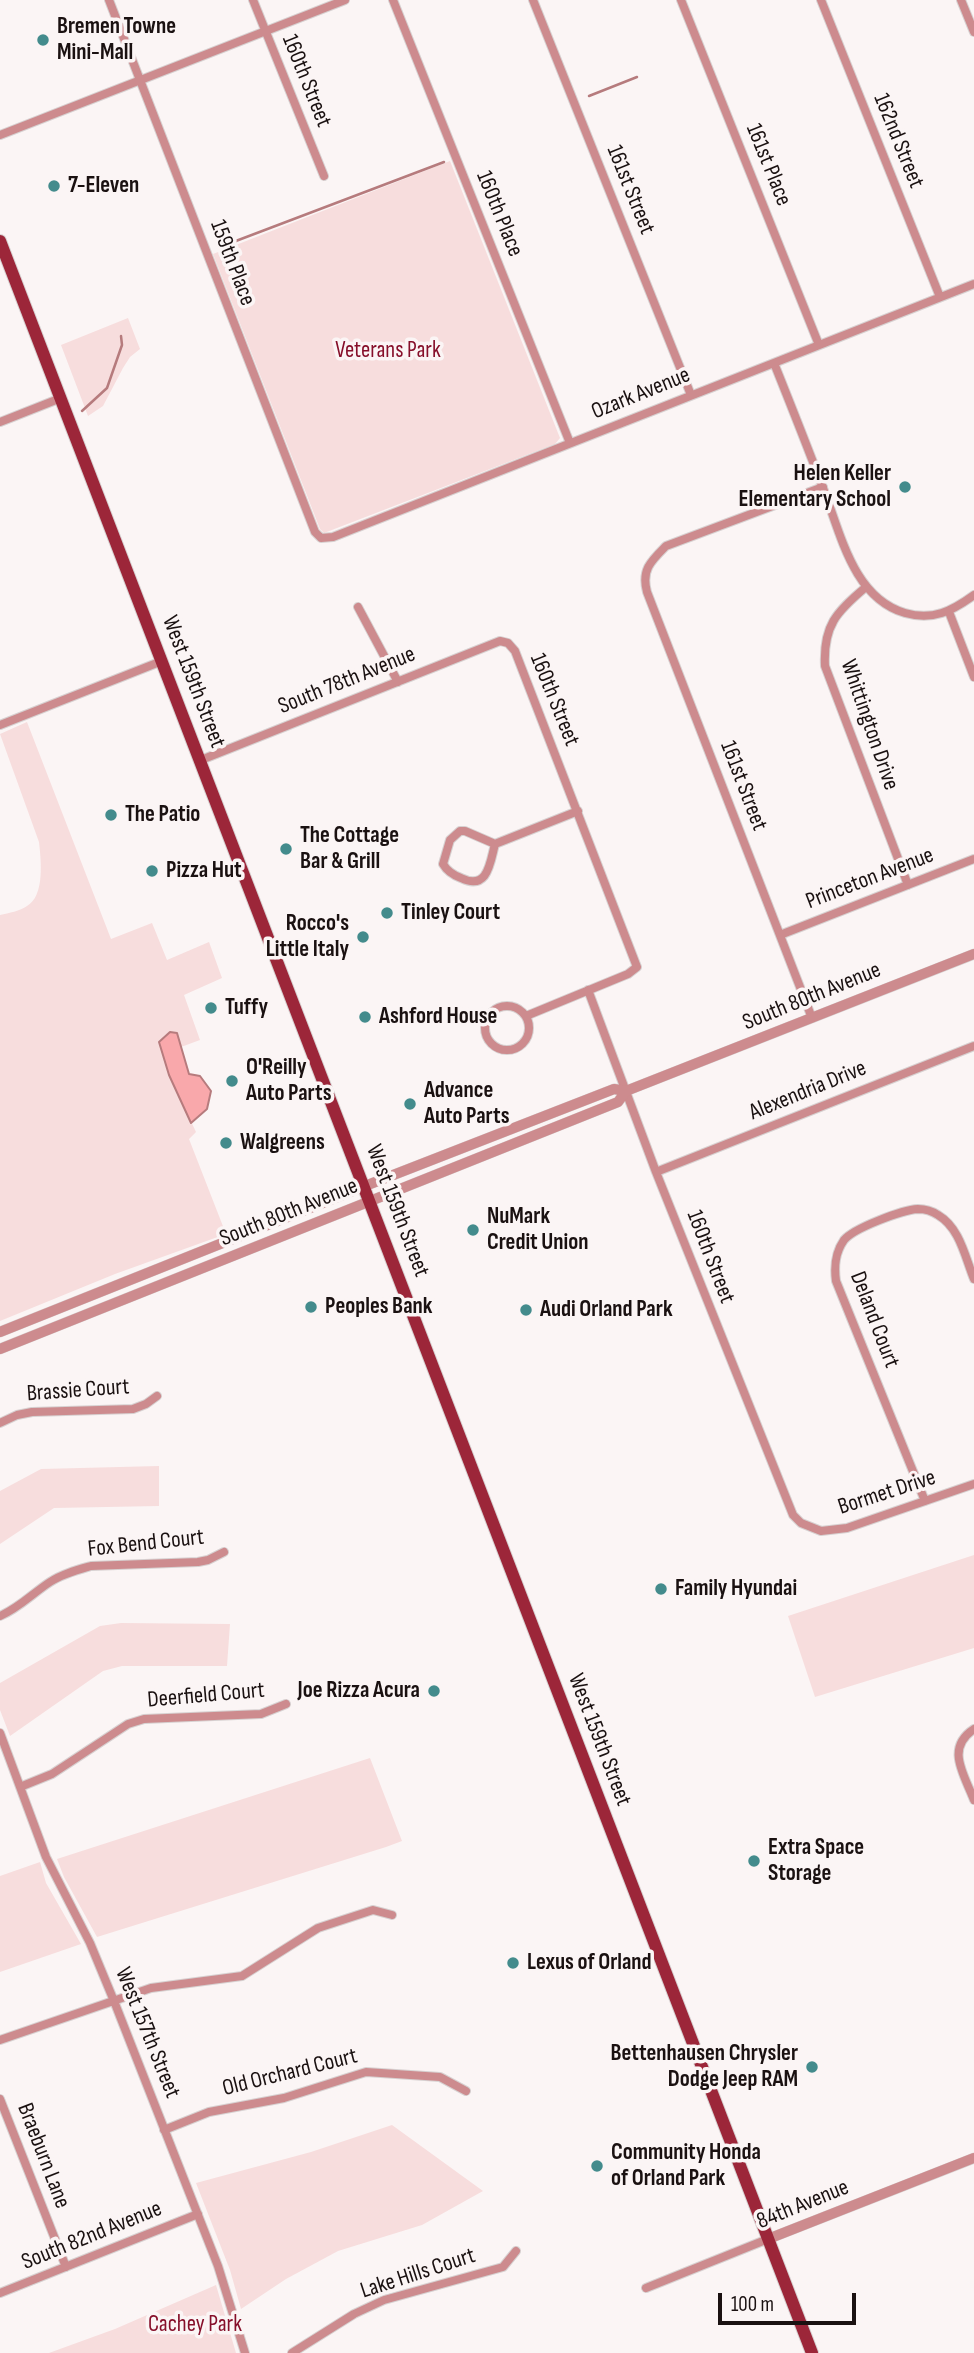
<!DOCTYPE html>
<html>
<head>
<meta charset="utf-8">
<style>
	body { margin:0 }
	#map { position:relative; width:974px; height:2353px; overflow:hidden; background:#fbf5f5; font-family:"Sofia Sans Condensed",sans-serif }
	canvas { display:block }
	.scale { position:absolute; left:718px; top:2293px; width:138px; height:32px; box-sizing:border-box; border:4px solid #1a1111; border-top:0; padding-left:9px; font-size:21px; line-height:24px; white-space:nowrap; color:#1a1111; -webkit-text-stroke:5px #fbf5f5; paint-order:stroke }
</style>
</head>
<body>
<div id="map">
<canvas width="974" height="2353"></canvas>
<div class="scale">100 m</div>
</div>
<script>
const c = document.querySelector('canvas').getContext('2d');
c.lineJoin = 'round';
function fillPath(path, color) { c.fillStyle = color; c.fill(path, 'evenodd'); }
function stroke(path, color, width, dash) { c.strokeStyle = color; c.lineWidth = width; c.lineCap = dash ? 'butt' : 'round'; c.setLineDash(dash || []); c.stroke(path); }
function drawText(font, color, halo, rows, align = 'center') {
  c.font = font + ' "Sofia Sans Condensed",sans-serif'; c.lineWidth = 7; c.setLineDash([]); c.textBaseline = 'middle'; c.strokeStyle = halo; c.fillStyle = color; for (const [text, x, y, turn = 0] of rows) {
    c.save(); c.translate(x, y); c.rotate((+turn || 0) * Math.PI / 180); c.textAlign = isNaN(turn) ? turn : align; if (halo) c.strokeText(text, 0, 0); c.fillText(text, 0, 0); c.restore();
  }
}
fillPath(new Path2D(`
	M450 161 560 438 555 444 324 533 320 529 213 254Z
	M128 318 140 349 130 357 123 368 103 406 88 416 61 345Z
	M27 722 111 939 152 923 167 960 209 942 222 978 184 995 200 1040 181 1047 177 1033 159 1043 169 1075 196 1132 189 1139 226 1234 115 1274 0 1321V915C9 913 20 911 27 906 45 896 41 860 39 842L0 734Z
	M159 1466V1506L54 1508 0 1544V1491L41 1469Z
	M974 1555V1648L815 1697 788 1616Z
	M121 1623 230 1624 227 1666H122L103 1671 10 1736 0 1710V1683L100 1626Z
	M370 1758 402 1841 386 1847 97 1937 64 1877 57 1859Z
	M40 1862 46 1883 81 1944 0 1972V1876Z
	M392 2125 483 2191 422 2225 338 2251 286 2279 241 2309 230 2270 196 2183 311 2152Z
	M216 2285 236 2353H49L115 2329Z`), '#f7dddd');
const water = new Path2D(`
	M170 1032 177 1033 189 1074 200 1076 211 1091 207 1109 191 1123 169 1075 159 1042Z`);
fillPath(water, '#f9a8ab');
stroke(water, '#b67b7d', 2);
stroke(new Path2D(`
	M589 96 637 77
	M220 247 444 162
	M82 411 107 388 122 345 121 336`), '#b67b7d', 2.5);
const minor = new Path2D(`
	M109 0 315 532 321 538 333 537 974 284
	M253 0 324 176
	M393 0 570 443
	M533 0 691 395
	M681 0 819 345
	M821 0 940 297
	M961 0 974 32
	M0 135 345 0
	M774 363C790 403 806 443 821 483 840 529 851 597 905 613 933 621 952 611 974 595
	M0 422 61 398
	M866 587C836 612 823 626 825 666L908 885
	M358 607 398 682
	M949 612 974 677
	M0 725 162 661
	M201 760 500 641 508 643 515 651 637 967 628 974 526 1016
	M495 844C490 863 488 891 461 878 453 875 447 871 443 864L450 840 460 831H465L495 844 578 811
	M780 935 974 859
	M588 990 656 1172 793 1515 801 1523 821 1531 847 1528 974 1484
	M485 1028a22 22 0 1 1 44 0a22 22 0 1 1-44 0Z
	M812 1018 647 592C641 570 651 561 666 546L823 487
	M656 1172 974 1046
	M0 1423 17 1415 32 1412 133 1409 146 1404 157 1396
	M925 1501 836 1281C834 1266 835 1253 844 1240 854 1228 902 1210 918 1209 925 1209 932 1211 938 1215 960 1228 965 1257 974 1279
	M0 1616C19 1608 33 1593 50 1582 62 1574 77 1570 91 1566L198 1562 208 1560 224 1552
	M974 1729C945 1748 964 1774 974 1800
	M0 1733 46 1857 90 1943 114 2001 218 2266 245 2353
	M20 1787 52 1774 128 1724 144 1719 261 1714 286 1704
	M0 2040 151 1988 242 1976 318 1928 373 1910 392 1915
	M0 2099 66 2267
	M164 2130 209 2112 284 2098 366 2072 440 2077 466 2091
	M646 2288 768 2239
	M0 2293 198 2214
	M292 2353 354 2314 384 2300 503 2267 516 2251`);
const tertiary = new Path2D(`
	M0 1332 365 1186 614 1089 626 1091 974 954
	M0 1349 618 1102 626 1091
	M768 2239 974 2158`);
const primary = new Path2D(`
	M0 241 812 2353`);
stroke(minor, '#d7d1d1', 10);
stroke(tertiary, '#d7d1d1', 11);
stroke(primary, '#d7d1d1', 14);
stroke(minor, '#cd8b8e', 8);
stroke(tertiary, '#cd8b8e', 10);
stroke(primary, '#9c2639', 12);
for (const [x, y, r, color] of [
	[43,40,7,"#438b8c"],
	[54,186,7,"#438b8c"],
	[905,487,7,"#438b8c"],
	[111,815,7,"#438b8c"],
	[286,849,7,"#438b8c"],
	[152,871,7,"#438b8c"],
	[387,913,7,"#438b8c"],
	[363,937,7,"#438b8c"],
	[211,1008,7,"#438b8c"],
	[365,1017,7,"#438b8c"],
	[232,1081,7,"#438b8c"],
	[410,1104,7,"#438b8c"],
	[226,1143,7,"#438b8c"],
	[473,1230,7,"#438b8c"],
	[311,1307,7,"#438b8c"],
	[526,1310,7,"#438b8c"],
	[661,1589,7,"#438b8c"],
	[434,1691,7,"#438b8c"],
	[754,1861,7,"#438b8c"],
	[513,1963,7,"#438b8c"],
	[812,2067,7,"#438b8c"],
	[597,2166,7,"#438b8c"]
]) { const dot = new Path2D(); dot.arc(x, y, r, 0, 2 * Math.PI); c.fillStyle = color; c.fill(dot); stroke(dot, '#fbf5f5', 2.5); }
drawText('bold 23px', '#1a1111', '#fbf5f5', [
	["Bremen Towne",57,27],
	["Mini-Mall",57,53],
	["7-Eleven",68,186],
	["Helen Keller",891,474,"right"],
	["Elementary School",891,500,"right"],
	["The Patio",125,815],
	["The Cottage",300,836],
	["Bar & Grill",300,862],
	["Pizza Hut",166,871],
	["Tinley Court",401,913],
	["Rocco's",349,924,"right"],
	["Little Italy",349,950,"right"],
	["Tuffy",225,1008],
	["Ashford House",379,1017],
	["O'Reilly",246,1068],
	["Auto Parts",246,1094],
	["Advance",424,1091],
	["Auto Parts",424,1117],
	["Walgreens",240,1143],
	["NuMark",487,1217],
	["Credit Union",487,1243],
	["Peoples Bank",325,1307],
	["Audi Orland Park",540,1310],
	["Family Hyundai",675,1589],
	["Joe Rizza Acura",420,1691,"right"],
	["Extra Space",768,1848],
	["Storage",768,1874],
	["Lexus of Orland",527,1963],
	["Bettenhausen Chrysler",798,2054,"right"],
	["Dodge Jeep RAM",798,2080,"right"],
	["Community Honda",611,2153],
	["of Orland Park",611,2179]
], 'left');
drawText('23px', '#1a1111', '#fbf5f5', [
	["160th Street",306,81,68],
	["162nd Street",898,141,68],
	["161st Place",768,165,68],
	["161st Street",630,190,68],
	["160th Place",499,214,68],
	["159th Place",232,263,69],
	["Ozark Avenue",641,394,-22],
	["South 78th Avenue",347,681,-22],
	["West 159th Street",193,682,69],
	["160th Street",554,700,68],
	["Whittington Drive",869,725,71],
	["161st Street",743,786,69],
	["Princeton Avenue",870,879,-21],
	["South 80th Avenue",812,997,-22],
	["Alexendria Drive",808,1091,-22],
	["West 159th Street",397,1211,69],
	["South 80th Avenue",289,1213,-22],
	["160th Street",710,1257,69],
	["Deland Court",874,1320,69],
	["Brassie Court",78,1391,-4],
	["Bormet Drive",887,1493,-18],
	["Fox Bend Court",146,1544,-6],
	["Deerfield Court",206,1696,-5],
	["West 159th Street",599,1740,69],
	["West 157th Street",147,2033,68],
	["Old Orchard Court",290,2073,-14],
	["Braeburn Lane",43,2156,69],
	["84th Avenue",803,2205,-22],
	["South 82nd Avenue",92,2236,-22],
	["Lake Hills Court",418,2274,-18]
]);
drawText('23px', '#860f2a', '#fbf5f5', [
	["Veterans Park",388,351],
	["Cachey Park",195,2325]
]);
</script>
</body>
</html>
